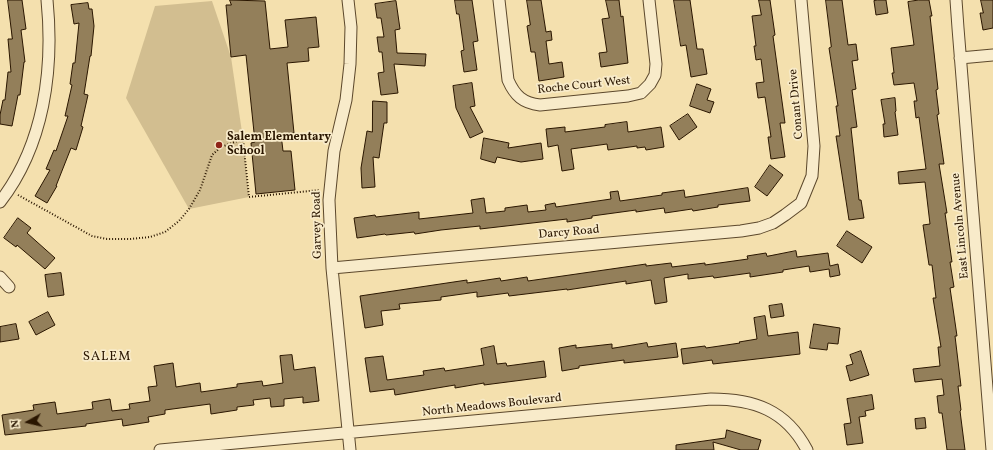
<!DOCTYPE html>
<html>
<head>
<meta charset="utf-8">
<style>
	body { margin:0 }
	#map { position:relative; width:993px; height:450px; overflow:hidden; background:#f4e0ae; font-family:Vollkorn,serif }
	canvas { display:block }
	.north { position:absolute; left:8px; top:402px; width:40px; height:40px; -webkit-text-stroke:3px #f8ebca; paint-order:stroke; rotate:262deg; font-size:11px; font-weight:700; line-height:16px; text-align:center; color:#2a1600 }
	.north::after { content:''; display:block; margin:auto; width:14px; height:18px; background:#2a1600; clip-path:polygon(50% 0,100% 100%,50% 72%,0 100%) }
</style>
</head>
<body>
<div id="map">
<canvas width="993" height="450"></canvas>
<div class="north">N</div>
</div>
<script>
const c = document.querySelector('canvas').getContext('2d');
c.lineJoin = 'round';
function fillPath(path, color) { c.fillStyle = color; c.fill(path, 'evenodd'); }
function stroke(path, color, width, dash) { c.strokeStyle = color; c.lineWidth = width; c.lineCap = dash ? 'butt' : 'round'; c.setLineDash(dash || []); c.stroke(path); }
function drawText(font, color, halo, rows, align = 'center') {
  c.font = font + ' Vollkorn,serif'; c.lineWidth = 3.5; c.setLineDash([]); c.textBaseline = 'middle'; c.strokeStyle = halo; c.fillStyle = color; for (const [text, x, y, turn = 0] of rows) {
    c.save(); c.translate(x, y); c.rotate((+turn || 0) * Math.PI / 180); c.textAlign = isNaN(turn) ? turn : align; if (halo) c.strokeText(text, 0, 0); c.fillText(text, 0, 0); c.restore();
  }
}
fillPath(new Path2D(`
	M212 1 231 57 243 139 249 197 189 209 126 98 155 6Z`), '#d2be90');
const building = new Path2D(`
	M8 0H22L26 29 21 30 25 62H24L20 95H18L12 126 0 124V115L3 100H5L8 72H11L8 39H12Z
	M230 0 265 1 270 49 288 47 285 20 316 17 319 47 308 48 309 61 287 63 294 133 281 134 283 151H291L295 190 256 194 251 143 255 142 246 55 231 57 226 5H231Z
	M455 0H472L478 41 473 42 477 70 464 72 461 51 464 50 459 14H457Z
	M527 0H541L546 32 551 31 552 40 546 41 549 64 562 62 564 77 539 81 535 52H531L527 26 530 25Z
	M606 0H619L621 17 623 16 628 63 601 67 599 53 607 52 602 19 609 18Z
	M674 0H690L697 49H703L707 74 691 77 686 45 681 46Z
	M759 0H770L775 35 773 36 785 123H780L785 157 771 159 768 137H771L765 97 758 98 756 83 764 82 761 59 756 60 754 46H756L752 16 761 15Z
	M826 0H842L848 45 856 44 858 60 852 61 856 89 852 90 857 127 851 128 859 200H861L864 218 849 220 836 136H840L836 106H838L829 48 831 47Z
	M878 0H886L888 13 876 15 874 1Z
	M919 0H929L932 16H930L938 89 936 90 939 114 937 115 944 164H939L947 213H945L952 262H950L954 287 950 288 957 336H955L961 386H958L961 410 960 411 965 450H947L942 413H939L937 396 944 395 942 379 915 382 913 369 940 366 938 347H941L933 298H936L932 265H929L923 225 930 224 925 182 899 184 898 172 926 169 919 117 916 118 914 101H917L914 83 894 85 892 73H894L891 48 914 45 908 2Z
	M981 0H993V28L983 30 980 13H983Z
	M396 1 400 29 395 30 397 53 426 54 425 66 394 64 398 93 381 95 378 73 384 72 382 52H379L377 37H384L381 18H377L375 4Z
	M88 3 89 9H92L94 26 91 56H90L84 94 88 95 81 126 83 127 76 150 71 148 56 186H57L47 203 35 196 50 170 46 169 54 150 56 151 68 116H65L72 85 70 84 73 63H75L79 23 74 24 71 5Z
	M472 83 475 106 470 107 483 132 470 138 456 108 453 86Z
	M697 84 711 89 707 100 714 102 710 113 690 106Z
	M895 98 896 111 895 112 898 135 884 137 883 124H885L881 100Z
	M373 101 387 102V123H384L379 158 373 157 375 187 362 188 361 168 367 131 372 132Z
	M688 114 697 127 679 140 670 126Z
	M627 122 628 132 661 127 664 147 646 150 645 147 637 148V146L608 150 607 144 571 149 574 169 562 171 558 145 548 147 546 129 565 127V132L605 127V125Z
	M484 138 509 143 508 148 541 143 543 159 521 162 497 157 495 163 481 159Z
	M770 165 783 175 767 196 755 187Z
	M748 188 750 201 718 205V207L693 211 692 209 665 213 664 208 636 212V210L592 216V218L567 222V219L480 229V226L441 230 415 234 414 232 386 235 385 234 357 238 354 218 375 215 376 217 419 212V219L473 213 471 200 484 198 486 213 505 211V208L527 205 528 212 546 210 545 205 555 203 556 207 611 199 610 192 618 191 620 201 662 195V193L684 190 685 197Z
	M18 218 31 228 27 233 55 258 45 269 17 245 16 247 4 238Z
	M847 231 872 247 862 263 837 246Z
	M796 251 797 257 828 253 830 266 838 264 840 275 830 277 829 269 810 272 809 266 783 270V272L750 277V273L714 278 713 276 688 279V274L664 278 667 302 655 304 651 280 626 284V281L567 290V289L509 296 508 293 477 297V292L441 297V300L399 304 400 309 381 311 383 325 365 328 360 296 467 280V283L500 278 501 281 527 277 528 281 646 264V266L671 263 672 267 705 263V265L748 259 747 256 766 253 767 256Z
	M61 273 64 295 48 297 45 275Z
	M782 304 784 316 771 318 769 306Z
	M48 312 55 325 36 335 29 322Z
	M765 316 768 336 798 332 800 354 713 364 712 360 683 364 681 349 705 346 706 348 740 343 739 342 757 339 754 318Z
	M16 324 19 339 0 342V327Z
	M814 324 840 328 838 344 828 343 827 350 810 348Z
	M647 343 648 347 676 343 678 357 624 363V360L579 366V368L562 371 559 348 576 345V348L612 344V348Z
	M494 346 497 364 506 363 507 366 544 361 546 377 484 385V383L455 388V385L395 395 394 389 370 392 365 358 383 356 387 380 424 375 423 371 444 368 445 371 484 365 481 349Z
	M861 351 869 375 850 381 846 366 853 364 850 355Z
	M292 355 294 370 315 367 319 401 303 403V397L284 399V406L271 407 270 398 253 400 254 405 237 407V410L211 414 210 404 165 410V414L148 417 149 422 123 426 122 419 86 424V426L5 435 2 415 34 410 33 405 55 402 57 414 93 409 92 402 110 399 112 411 130 409 129 404 150 401 148 387 157 386 154 366 173 363 176 387 200 383 201 392 237 387V384L262 381 263 386 283 383 280 356Z
	M872 395 874 409 865 411 866 416 859 417 863 443 847 445 844 424 851 423 847 399Z
	M925 418 926 428 916 429 915 419Z
	M727 430 761 440 758 450H741L713 442 714 450H676V445L725 438Z`);
fillPath(building, '#937f5a');
stroke(building, '#2a1600', 1);
const street = new Path2D(`
	M348 0 351 27 350 64 346 100 334 151 329 200 332 268 350 450
	M499 0 508 80C515 96 523 103 540 105L628 96 641 93 650 84 655 75 656 64 649 0
	M956 0 958 28 992 450
	M960 58 993 55
	M0 202C44 145 54 70 47 0
	M332 268 741 231 759 228 773 223 785 215 801 203 812 176 814 146 801 0
	M0 277 9 287
	M160 450 711 399C754 399 786 410 807 450`);
stroke(street, '#5c482c', 13);
stroke(new Path2D(`
	M18 195 92 236 107 239H130L150 237 165 232 179 221 189 209 200 190 212 155 221 147 243 139 249 197 320 190`), '#2a1600', 2, [1, 2]);
stroke(street, '#f8ebca', 11);
for (const [x, y, r, color] of [
	[219,145,4,"#8f2418"]
]) { const dot = new Path2D(); dot.arc(x, y, r, 0, 2 * Math.PI); c.fillStyle = color; c.fill(dot); stroke(dot, '#f8ebca', 1.5); }
drawText('12px', '#2a1600', '#f8ebca', [
	["Roche Court West",584,86,-6],
	["Conant Drive",797,104,-95],
	["Garvey Road",318,225,-91],
	["East Lincoln Avenue",961,226,-95],
	["Darcy Road",569,233,-5],
	["North Meadows Boulevard",492,406,-6]
]);
drawText('bold 12px', '#2a1600', '#f8ebca', [
	["Salem Elementary",227,138],
	["School",227,152]
], 'left');
c.letterSpacing = '1px';
drawText('13px', '#2a1600', '#f8ebca', [
	["SALEM",107,358]
]);
c.letterSpacing = '0px';
</script>
</body>
</html>
